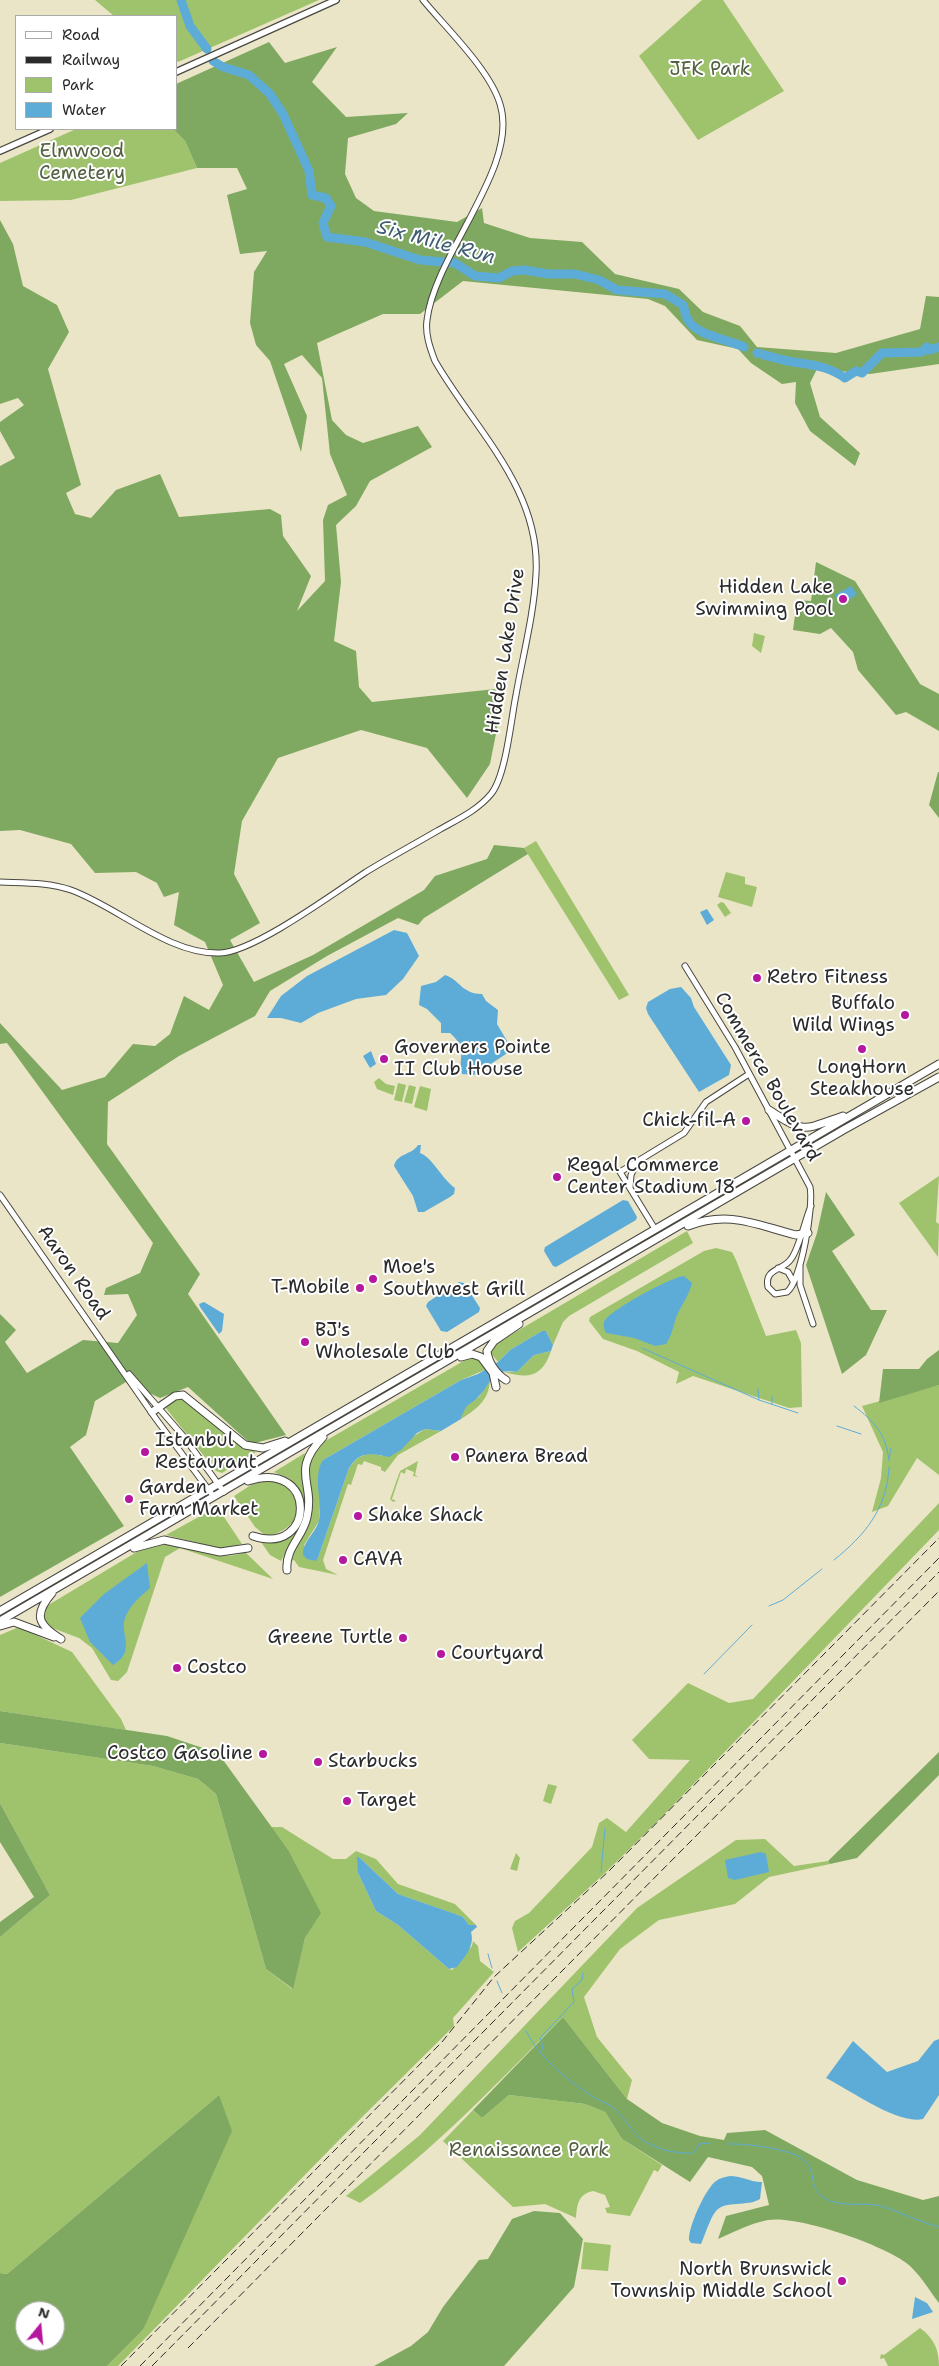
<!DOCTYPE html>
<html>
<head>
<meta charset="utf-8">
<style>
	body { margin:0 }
	#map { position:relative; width:939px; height:2366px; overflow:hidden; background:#ebe5c7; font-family:"Shantell Sans",sans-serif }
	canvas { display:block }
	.legend { position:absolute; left:15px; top:15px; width:162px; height:115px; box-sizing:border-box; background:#fff; border:1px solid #aaa; margin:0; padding:6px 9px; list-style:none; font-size:15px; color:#2b2b2b }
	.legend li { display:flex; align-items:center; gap:10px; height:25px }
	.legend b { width:25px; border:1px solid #aaa }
	.north { position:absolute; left:15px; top:2301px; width:50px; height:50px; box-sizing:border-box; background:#fff; border:1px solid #aaa; border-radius:50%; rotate:17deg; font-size:14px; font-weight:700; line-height:20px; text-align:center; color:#2b2b2b }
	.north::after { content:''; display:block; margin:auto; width:18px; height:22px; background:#b5179e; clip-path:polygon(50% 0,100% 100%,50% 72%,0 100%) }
</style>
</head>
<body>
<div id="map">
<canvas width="939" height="2366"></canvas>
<ul class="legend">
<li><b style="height:6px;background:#fff"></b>Road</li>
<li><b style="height:6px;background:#2b2b2b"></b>Railway</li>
<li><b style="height:14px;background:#9fc36d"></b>Park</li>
<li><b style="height:14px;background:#5dacd7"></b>Water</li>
</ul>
<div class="north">N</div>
</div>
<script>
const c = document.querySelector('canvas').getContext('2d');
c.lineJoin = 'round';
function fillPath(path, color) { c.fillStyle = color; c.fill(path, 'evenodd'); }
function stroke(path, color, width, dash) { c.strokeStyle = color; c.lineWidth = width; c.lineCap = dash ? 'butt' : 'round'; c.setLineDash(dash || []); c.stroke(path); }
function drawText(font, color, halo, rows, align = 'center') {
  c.font = font + ' "Shantell Sans",sans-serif'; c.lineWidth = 4; c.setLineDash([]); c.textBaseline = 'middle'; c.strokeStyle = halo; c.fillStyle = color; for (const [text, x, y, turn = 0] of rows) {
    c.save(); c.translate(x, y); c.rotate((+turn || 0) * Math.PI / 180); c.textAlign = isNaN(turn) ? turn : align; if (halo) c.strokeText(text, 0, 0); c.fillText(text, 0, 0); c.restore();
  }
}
fillPath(new Path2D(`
	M95 0H319L178 62 176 60V16H114Z
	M702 0H723L784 91 698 140 639 56Z
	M76 129H173L185 141 197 168 71 200 0 201V163Z
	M754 633 765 636 761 653 752 646Z
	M536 841 629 995 619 1000 524 848Z
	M726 872 745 877V884L757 887 752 907 718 897Z
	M721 902 724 903 731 913 725 917 717 905Z
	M379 1078 386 1084 395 1086 393 1095 377 1089 374 1082Z
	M398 1083 406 1085 402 1102 394 1100Z
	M409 1085 416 1087 412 1104 404 1102Z
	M420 1086 431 1089 427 1111 414 1107Z
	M939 1176 936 1222 939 1224 938 1257 899 1203Z
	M687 1231 693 1243 569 1316 563 1322 553 1345 546 1331H542L510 1350 498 1362 490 1352 497 1343Z
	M716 1248 732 1252 736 1260 766 1336 796 1330 801 1343 802 1407 789 1408 693 1376 676 1384 679 1372 637 1351 603 1339 589 1321 590 1317 704 1251Z
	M551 1351C542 1377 529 1379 504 1372H517L534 1355Z
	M474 1358 482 1360 487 1369 461 1380 323 1460 319 1521 304 1545 315 1561 318 1558 349 1468C358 1455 367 1451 383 1456L425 1429 441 1431 398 1455 385 1472 381 1470V1467L364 1461 362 1465 358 1464 351 1485 348 1484 323 1560 326 1569 338 1575 299 1567 294 1560 292 1561C293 1545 305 1537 309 1522 316 1501 301 1476 311 1456 313 1452 318 1448 320 1444L467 1359Z
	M490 1380C489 1400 477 1409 461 1419L464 1407 479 1397Z
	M939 1385V1475L917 1458 888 1506 872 1512 881 1478 883 1452 862 1406Z
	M178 1399H187L239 1445 256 1452 222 1473 216 1471 165 1407Z
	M305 1453 302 1468 305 1502 290 1479 274 1472Z
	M418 1461 415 1475 418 1477 413 1476 414 1472 406 1469 405 1474 401 1472 392 1499 396 1501 393 1502 390 1499 400 1471Z
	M264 1480C272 1481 284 1481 290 1489 309 1510 291 1533 266 1536L255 1527 234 1496 251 1485Z
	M939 1503V1530L657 1822 604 1874 518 1952 512 1928 515 1921 529 1913 592 1847 599 1823 607 1818 626 1832 690 1760 649 1759 632 1740 688 1683 729 1703 753 1699Z
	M218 1508 242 1544 222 1549 166 1535 213 1509Z
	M297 1531 281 1561 270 1555 261 1542 274 1543Z
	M158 1544C164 1544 172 1544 178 1545 199 1549 224 1562 245 1552L273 1579 180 1548 165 1557 127 1672 118 1681 111 1680 92 1648 79 1638 47 1626 43 1618 45 1607 145 1547Z
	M19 1627 72 1652 121 1719 126 1730 0 1711V1635Z
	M0 1743 153 1766 198 1779 216 1794 266 1969 292 1989 305 1938 320 1912 289 1851 271 1827H282L333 1859H346L356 1851 376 1859 398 1884 455 1904 476 1925H469L463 1917 398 1894 359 1857 358 1873 376 1911 398 1925 449 1969 452 1970 472 1946 473 1941 478 1946 480 1961 494 1972 453 2018 454 2026 343 2136 118 2366H107L143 2330 219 2095 7 2274 0 2273V1937L50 1895 0 1803Z
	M548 1784 557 1786 551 1804 543 1801Z
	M765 1839 794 1866 828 1861 830 1864 769 1877 735 1904 659 1920 620 1949 584 1997 597 2037 632 2080 627 2099 563 2017C500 2080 433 2152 360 2203L346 2196 420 2135 637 1908 736 1840Z
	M516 1853 520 1858 517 1871 510 1869Z
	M509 2095 585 2104 605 2112 622 2139 662 2165 658 2172 654 2170 630 2216 607 2213 605 2208 610 2207 605 2195 593 2191C578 2194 577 2205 576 2218L545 2204 513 2207 443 2141 473 2110 482 2118Z
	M584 2242 611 2245 608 2271 581 2269Z
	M920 2328C934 2338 939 2350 939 2366H888L884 2358 880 2359 881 2354 884 2355Z`), '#9fc36d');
fillPath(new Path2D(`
	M269 42 285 63 337 47 312 82 346 117 408 113 396 124 348 138 345 174 356 198 374 211 457 222 482 208 484 223 530 238 582 242 615 274 679 289 703 312 740 326 757 347 836 353 920 329 926 296 939 297V364L870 374 817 369 810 383 820 417 860 453 855 466 810 431 795 403 796 382 782 384 751 363 738 349 697 340 665 306 648 299 463 281 420 314H383L317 343 332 420 346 435 363 443 418 426 432 447 370 481 356 506 336 525 341 582 334 641 356 651 359 687 372 702 505 688 490 764 467 798 427 748 361 730 278 758 242 821 234 874 260 923 230 940 254 982 313 955 424 890 435 876 487 859 494 845 524 848 528 854 424 918 418 925 398 918 327 956 270 991 255 1016 179 1056 108 1102 107 1144 200 1274 188 1294 286 1435 251 1444 188 1387 160 1398 126 1382 95 1401 86 1435 70 1447 124 1526 0 1597V1314L16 1330 5 1342 27 1373 83 1340 118 1343 137 1315 128 1294 104 1295 106 1288 140 1273 153 1243 7 1043 0 1044V1023L62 1090 105 1077 133 1044 155 1046 170 1034 184 996 209 1010 223 985 205 942 174 925 179 892 164 897 157 883 136 872 95 873 71 844 20 830 0 831V466L15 458 0 431V422L24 405 18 398 0 404V220L13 244 23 286 57 305 69 332 48 369 81 485 66 493 75 514 91 518 116 490 160 474 179 517 270 509 281 515 283 536 311 576 297 611 325 581 323 520 328 505 347 495 330 454 322 378 302 355 284 364 307 416 301 452 270 361 256 345 250 323 254 272 267 251 240 254 227 195 247 189 237 168H197L185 141 173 129H176V84Z
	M816 562 855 581 920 684 939 694V731L906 712 896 715 858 670 853 652 831 628 820 634 793 630 797 600 811 601Z
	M938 772H939V818L929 805Z
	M826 1192 855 1235 832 1251 871 1310H887L866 1355 842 1374 806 1265 817 1233Z
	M939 1350V1385L879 1403 883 1369H919L927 1359Z
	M0 1711 167 1736 218 1753 289 1851 321 1913 305 1938 293 1989 266 1969 216 1794 198 1779 153 1766 0 1743Z
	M939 1752V1775L857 1858 830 1864 828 1861Z
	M0 1803 50 1895 0 1937V1922L34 1897 0 1842Z
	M563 2017 627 2099 662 2123 700 2136 724 2140 727 2133 765 2130 857 2180 923 2200 939 2196V2303C929 2290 918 2271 905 2262 881 2244 797 2215 768 2220 751 2223 734 2232 718 2239L726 2216 769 2205 762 2176 752 2167 708 2157 690 2182 622 2139 605 2112 585 2104 509 2095 482 2118 473 2110Z
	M219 2095 232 2131 143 2330 107 2366H0V2273L7 2274ZM25 2311H55V2341H25Z
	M534 2211 560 2213 583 2239 574 2287 504 2366H374L411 2346 428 2332 443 2307 479 2260 488 2259 512 2219Z`), '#7fa960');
fillPath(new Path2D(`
	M851 586 857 594 841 606 835 595Z
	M707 909 714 920 707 925 700 912Z
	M394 930 407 933 419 956 403 979 386 995 356 999 318 1013 301 1023 281 1018H267L281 996 307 976Z
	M445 975C460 980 462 994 482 994L486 1001 498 1010 497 1024 510 1046 509 1052 474 1075 462 1074C457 1052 470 1052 450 1033H441V1023L427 1009 419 1005 421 986 436 982Z
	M681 987 691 998 694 1007 731 1065 729 1075 699 1092 648 1014 646 1008 648 1002 670 989Z
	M371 1051 376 1064 370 1068 363 1056Z
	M418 1145H421L420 1153C433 1158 442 1179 455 1188L454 1194 450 1197 424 1212H418L413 1196 394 1166C397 1153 412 1155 418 1145Z
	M623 1200 628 1201 637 1217 636 1220 556 1267 553 1266 544 1251 545 1247Z
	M684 1276 692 1283C689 1295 683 1303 678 1313 673 1324 673 1334 666 1344L655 1346 634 1338 606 1333C604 1329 603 1326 604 1322 608 1311 671 1277 684 1276Z
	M459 1282 464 1283 480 1308 479 1312 447 1332 441 1331 426 1306 428 1302Z
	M204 1302 224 1314 222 1331 219 1334 200 1307 199 1304Z
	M542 1331H546L553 1345 551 1351 534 1355 517 1372C491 1368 493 1381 480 1395 470 1407 467 1400 461 1419L441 1431 425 1429 417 1433 401 1450 389 1457C370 1453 360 1451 349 1468L318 1558 316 1561 307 1559 303 1555C302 1542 316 1533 319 1520 323 1502 312 1476 323 1460L461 1380 478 1374 498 1362 510 1350Z
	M147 1563 150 1588C140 1597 127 1607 124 1622 122 1638 135 1652 113 1665L90 1642 80 1618 104 1594Z
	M761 1852 766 1854 769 1872 735 1880 728 1878 725 1860Z
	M357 1857H359L398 1894 458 1915 463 1917 469 1925H476L477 1927 471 1932C475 1947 465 1956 457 1967L449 1969 398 1925 376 1911 358 1873Z
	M939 2039V2095L923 2119C898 2125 850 2090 826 2078L853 2041 887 2072 918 2061 934 2041Z
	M730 2176C742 2176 754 2183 762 2182L760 2199C748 2207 725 2200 716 2211 710 2218 705 2235 701 2244L691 2243 689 2240C688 2228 705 2189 716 2181 720 2178 725 2177 730 2176Z
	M915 2297 927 2303 933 2312 912 2319Z`), '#5dacd7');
stroke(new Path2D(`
	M642 1348 759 1400 798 1413
	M758 1389 759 1400
	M772 1396V1404
	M854 1406C875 1422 886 1434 889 1461
	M837 1426 861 1434
	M889 1458 891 1448
	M834 1560C865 1535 887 1509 889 1467
	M769 1606 783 1600 822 1569
	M704 1674 752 1625
	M601 1872 605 1828
	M488 1954 492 1968
	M497 1981 502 1993
	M526 2031C541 2060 569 2082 597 2099 601 2102 607 2103 611 2106 622 2114 629 2127 639 2137 653 2149 675 2154 693 2153L699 2144 710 2143
	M541 2053 543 2046 540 2038 574 2002 572 1989 582 1980 583 1973
	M727 2144C744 2143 794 2149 805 2161 818 2174 806 2192 831 2201 846 2207 865 2202 881 2206 901 2212 919 2222 939 2227`), '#5dacd7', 1);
stroke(new Path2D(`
	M181 0 190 26 207 49
	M213 61 223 67 249 75 270 94 283 114 305 162 309 171 312 195 326 198 331 206 323 223 327 237 365 242 420 260 455 263 475 276 499 278 512 271 524 270 548 274H575L599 280 617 290 665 294 683 305C685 310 685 315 688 320 696 335 729 340 744 347
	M757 353C768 356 778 359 788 361 810 365 826 365 845 378L856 371 862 373 882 353 922 352 927 347 930 350 939 347`), '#5dacd7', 9);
const tertiary = new Path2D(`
	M0 882C24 883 48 882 71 890 118 907 169 955 220 953 254 952 334 893 366 872 389 858 413 845 437 831 456 820 477 811 491 794 506 776 511 719 516 695 523 655 534 614 536 574 541 489 474 429 435 361 430 348 425 334 427 320 435 253 520 167 500 104 490 70 446 28 423 0
	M685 966 735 1047 810 1187C814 1206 801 1281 787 1292L775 1294 768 1287C764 1268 783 1271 791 1259 799 1249 805 1220 811 1206
	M630 1188 631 1175 637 1163
	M0 1195 156 1419 214 1497
	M655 1229 620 1172 684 1133 706 1102 749 1074
	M800 1266V1285L813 1324
	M778 1268 788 1272 793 1281
	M129 1374 184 1437 224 1492`);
const secondary = new Path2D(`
	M176 72 336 0
	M0 151 50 129`);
const trunk = new Path2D(`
	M769 1110C805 1134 803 1130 843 1116
	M688 1226C729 1210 756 1225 796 1235L808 1233
	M461 1357 472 1354 481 1357 493 1373 496 1387
	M506 1380C496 1374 488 1362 487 1351L494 1341 519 1324
	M152 1412 175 1396 183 1395 245 1445 263 1448 285 1441
	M248 1481C318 1458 316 1557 253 1536
	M134 1548 164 1540 220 1552 248 1548
	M287 1570C285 1548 303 1537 307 1517 315 1481 290 1472 323 1437
	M52 1593C33 1615 38 1625 61 1639
	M0 1611 939 1064
	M0 1621 845 1129 939 1077
	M0 1626 14 1622 54 1637`);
stroke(tertiary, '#484742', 7);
stroke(secondary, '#484742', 8);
stroke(trunk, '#484742', 9);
stroke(tertiary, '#fff', 5);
stroke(secondary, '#fff', 5.5);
stroke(trunk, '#fff', 7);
stroke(new Path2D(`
	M188 2348 939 1591
	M121 2366 442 2042 494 1977 609 1871 939 1538
	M140 2366 939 1558
	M152 2366 939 1572`), '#2b2b2b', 1, [8, 4]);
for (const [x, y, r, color] of [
	[843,599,5,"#b5179e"],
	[757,978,5,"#b5179e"],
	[905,1015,5,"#b5179e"],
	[862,1049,5,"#b5179e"],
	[384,1059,5,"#b5179e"],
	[746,1121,5,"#b5179e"],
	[557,1177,5,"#b5179e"],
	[373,1279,5,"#b5179e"],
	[360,1288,5,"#b5179e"],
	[305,1342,5,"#b5179e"],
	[145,1452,5,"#b5179e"],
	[455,1457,5,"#b5179e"],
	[129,1499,5,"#b5179e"],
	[358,1516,5,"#b5179e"],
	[343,1560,5,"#b5179e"],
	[403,1638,5,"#b5179e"],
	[441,1654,5,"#b5179e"],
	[177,1668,5,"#b5179e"],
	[263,1754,5,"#b5179e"],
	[318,1762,5,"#b5179e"],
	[347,1801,5,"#b5179e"],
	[842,2281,5,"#b5179e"]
]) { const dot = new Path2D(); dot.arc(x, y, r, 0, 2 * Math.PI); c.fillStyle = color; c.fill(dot); stroke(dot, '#fff', 2); }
drawText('19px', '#546042', '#fff', [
	["JFK Park",710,70],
	["Elmwood",82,152],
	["Cemetery",82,174],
	["Renaissance Park",529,2151]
]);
drawText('19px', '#2b2b2b', '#fff', [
	["Hidden Lake",833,588,"right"],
	["Swimming Pool",833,610,"right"],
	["Retro Fitness",767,978],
	["Buffalo",895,1004,"right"],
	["Wild Wings",895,1026,"right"],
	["Governers Pointe",394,1048],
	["II Club House",394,1070],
	["LongHorn",862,1068,"center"],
	["Steakhouse",862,1090,"center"],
	["Chick-fil-A",736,1121,"right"],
	["Regal Commerce",567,1166],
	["Center Stadium 18",567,1188],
	["Moe's",383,1268],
	["Southwest Grill",383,1290],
	["T-Mobile",350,1288,"right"],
	["BJ's",315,1331],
	["Wholesale Club",315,1353],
	["Istanbul",155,1441],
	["Restaurant",155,1463],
	["Panera Bread",465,1457],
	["Garden",139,1488],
	["Farm Market",139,1510],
	["Shake Shack",368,1516],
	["CAVA",353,1560],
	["Greene Turtle",393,1638,"right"],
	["Courtyard",451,1654],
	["Costco",187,1668],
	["Costco Gasoline",253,1754,"right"],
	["Starbucks",328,1762],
	["Target",357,1801],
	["North Brunswick",832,2270,"right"],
	["Township Middle School",832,2292,"right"]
], 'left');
drawText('19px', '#2b2b2b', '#fff', [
	["Hidden Lake Drive",506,651,-81],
	["Commerce Boulevard",767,1077,60],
	["Aaron Road",73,1273,55]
]);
drawText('italic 20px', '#3f5f70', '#fff', [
	["Six Mile Run",436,243,15]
]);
</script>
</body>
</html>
